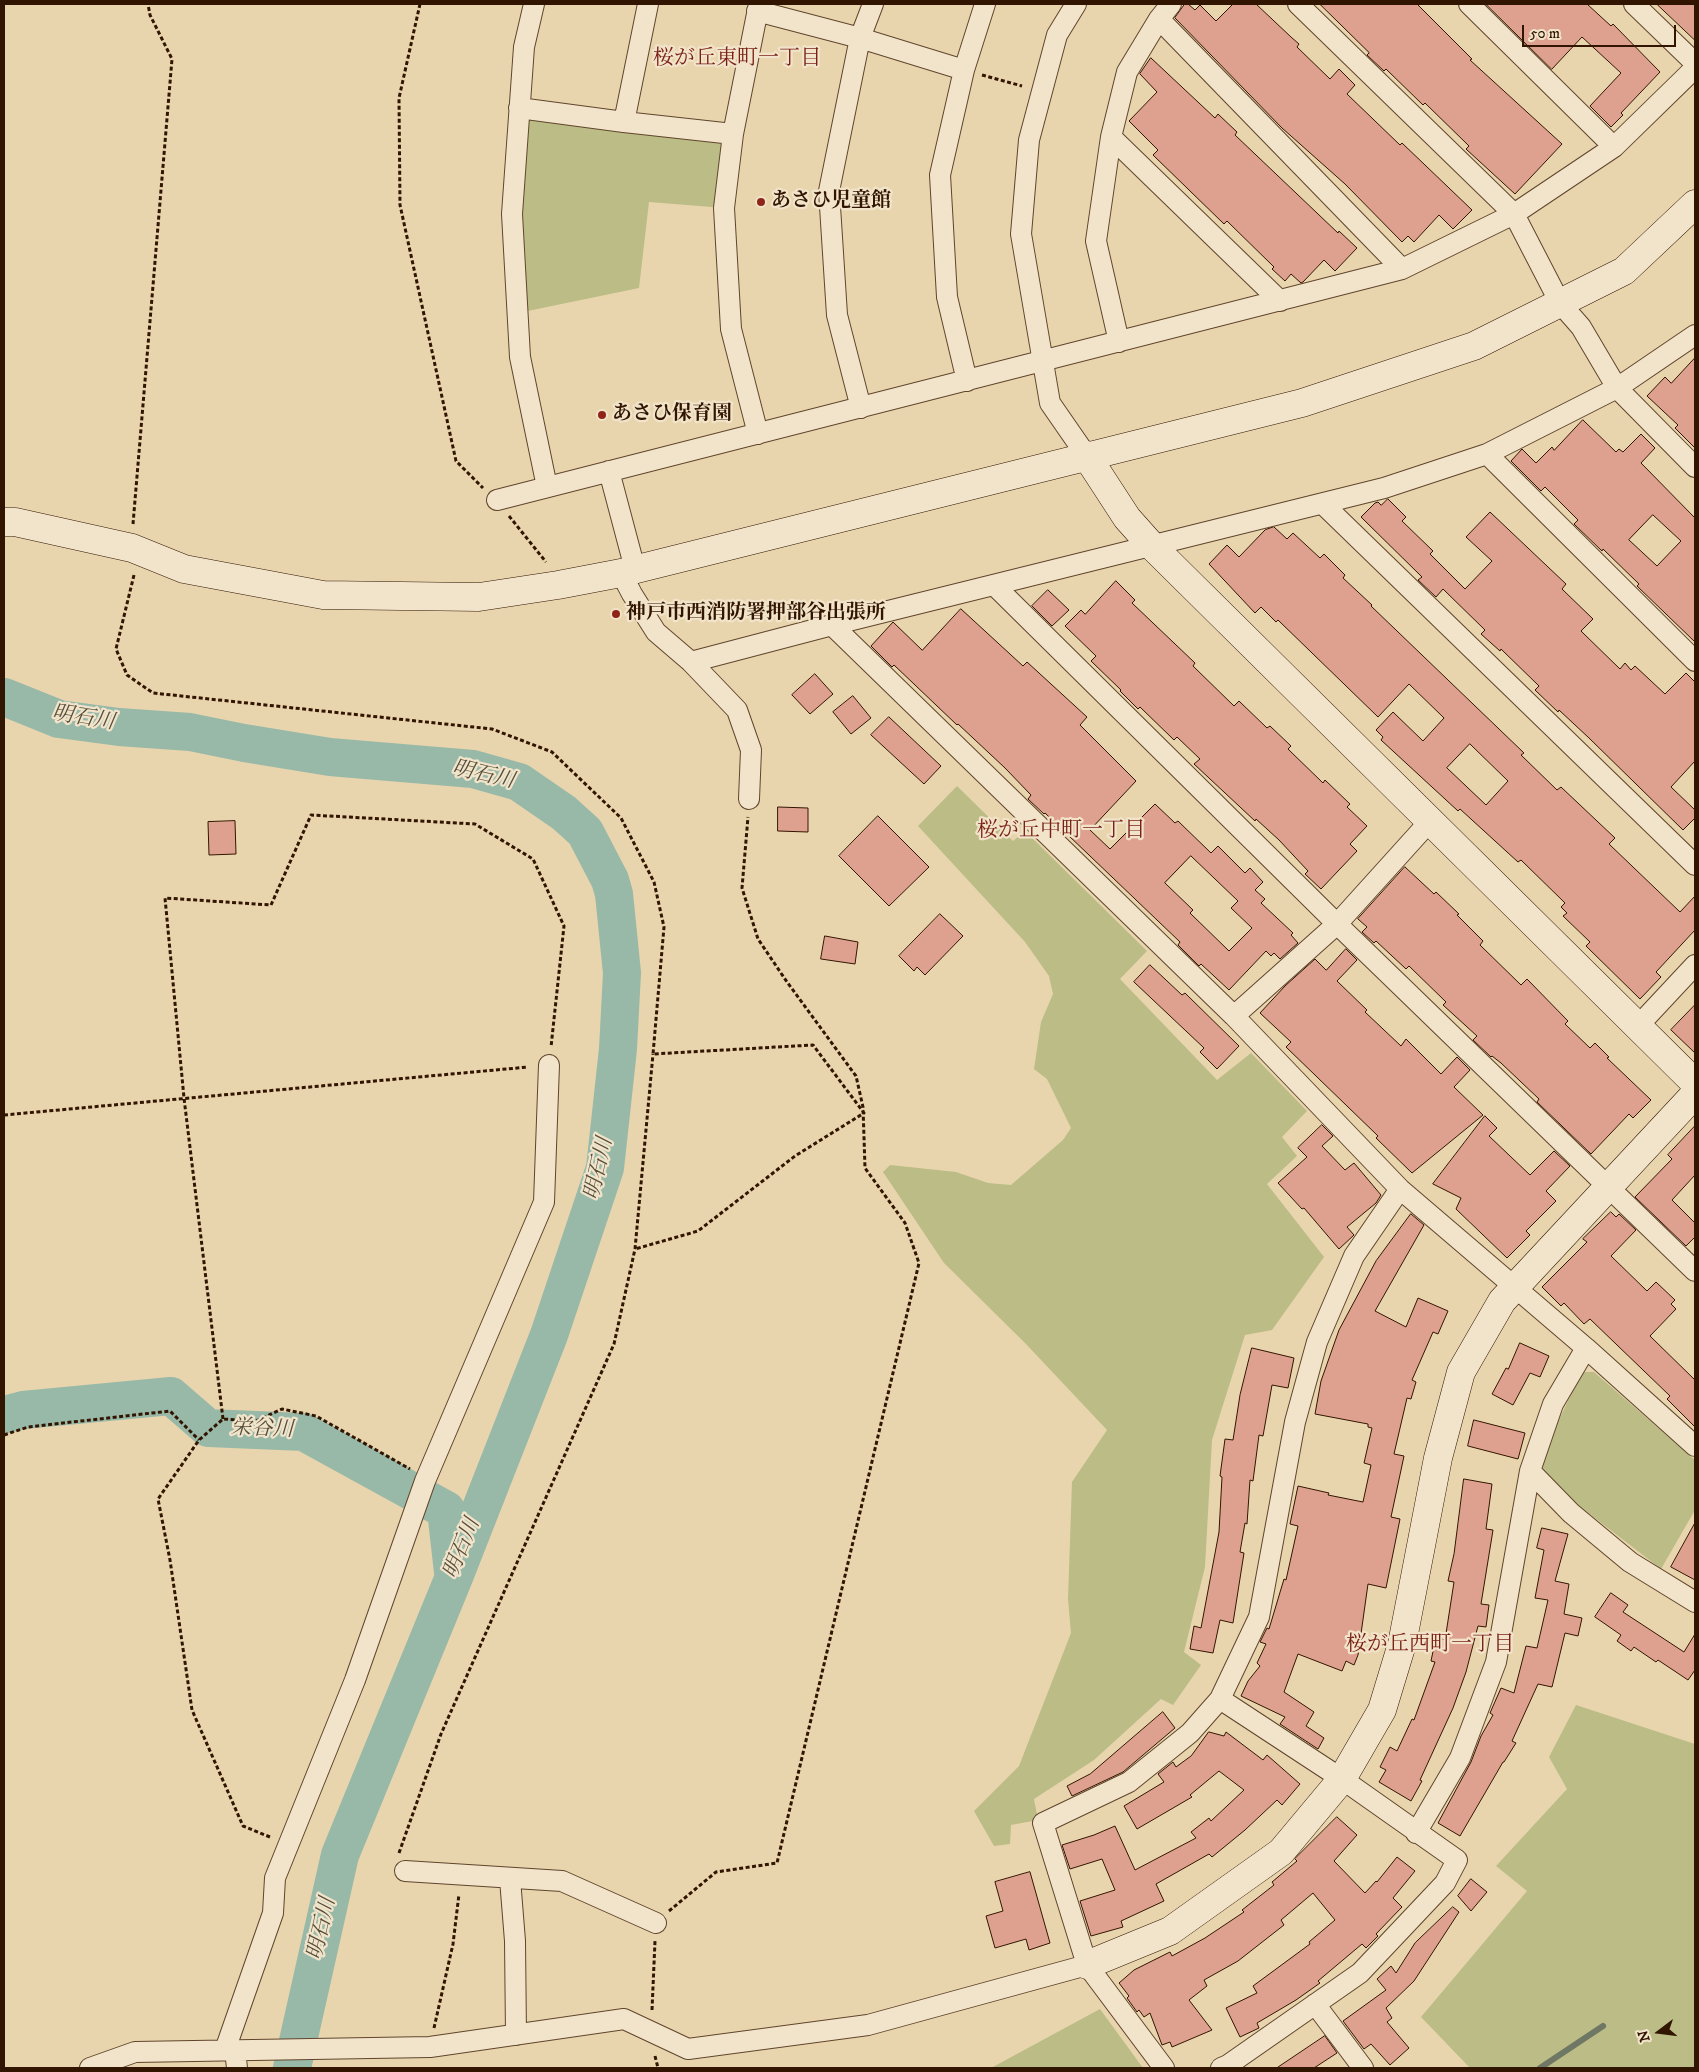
<!DOCTYPE html>
<html>
<head>
<meta charset="utf-8">
<style>
	body { margin:0 }
	#map { position:relative; width:1699px; height:2072px; overflow:hidden; background:#e9d5ad; font-family:"IM FELL DW Pica",serif }
	canvas { display:block }
	.frame { position:absolute; inset:0; border:5px solid #321501; pointer-events:none }
	.north { position:absolute; left:1634px; top:2007px; width:50px; height:50px; -webkit-text-stroke:4px #f1e4ca; paint-order:stroke; rotate:255deg; font-size:14px; font-weight:700; line-height:20px; text-align:center; color:#321501 }
	.north::after { content:''; display:block; margin:auto; width:18px; height:22px; background:#321501; clip-path:polygon(50% 0,100% 100%,50% 72%,0 100%) }
	.scale { position:absolute; left:1522px; top:25px; width:154px; height:22px; box-sizing:border-box; border:2px solid #321501; border-top:0; padding-left:6px; font-size:15px; line-height:18px; white-space:nowrap; color:#321501; -webkit-text-stroke:4px #f1e4ca; paint-order:stroke }
</style>
</head>
<body>
<div id="map">
<canvas width="1699" height="2072"></canvas>
<div class="frame"></div>
<div class="north">N</div>
<div class="scale">50 m</div>
</div>
<script>
const c = document.querySelector('canvas').getContext('2d');
c.lineJoin = 'round';
function fillPath(path, color) { c.fillStyle = color; c.fill(path, 'evenodd'); }
function stroke(path, color, width, dash) { c.strokeStyle = color; c.lineWidth = width; c.lineCap = dash ? 'butt' : 'round'; c.setLineDash(dash || []); c.stroke(path); }
function drawText(font, color, halo, rows, align = 'center') {
  c.font = font + ' "IM FELL DW Pica","Noto Serif JP",serif'; c.lineWidth = 4.5; c.setLineDash([]); c.textBaseline = 'middle'; c.strokeStyle = halo; c.fillStyle = color; for (const [text, x, y, turn = 0] of rows) {
    c.save(); c.translate(x, y); c.rotate((+turn || 0) * Math.PI / 180); c.textAlign = isNaN(turn) ? turn : align; if (halo) c.strokeText(text, 0, 0); c.fillText(text, 0, 0); c.restore();
  }
}
fillPath(new Path2D(`
	M519 108 733 134 724 208 649 202 639 288 518 313Z
	M957 786 1013 841 1025 831 1147 951 1120 979 1217 1080 1251 1053 1307 1111 1282 1137 1297 1156 1267 1184 1324 1257 1272 1330 1245 1335 1212 1440 1205 1567 1184 1652 1201 1665 1173 1705 1161 1699 1094 1760 1034 1799 1038 1820 1011 1825 1010 1844 994 1846 974 1811 1019 1766 1071 1633 1068 1599 1072 1482 1107 1430 1026 1344 944 1263 883 1172 890 1165 956 1172 988 1183 1011 1185 1063 1140 1071 1128 1047 1079 1034 1069 1041 1022 1053 994 1049 976 1025 942 918 826Z
	M1582 1372H1594L1695 1460V1510L1661 1569 1556 1488 1538 1463Z
	M1576 1705 1695 1744V2068H1470L1421 2017 1527 1891 1496 1866 1567 1789 1549 1757Z
	M1100 2009 1143 2068H991Z`), '#bbbc86');
stroke(new Path2D(`
	M1540 2068 1603 2026`), '#6f7765', 6);
stroke(new Path2D(`
	M4 697 59 719 119 727 190 732 244 743 330 757 473 769 519 782 564 813 585 832 610 880 614 894 622 973 618 1049 605 1168 549 1335 454 1577 340 1855 292 2068
	M4 1415 23 1410 171 1396 208 1428 304 1432 446 1510 453 1572`), '#98b9a8', 38);
const building = new Path2D(`
	M1185 4H1188L1195 10 1200 5 1216 21 1233 4H1256L1291 37 1299 44 1297 47 1330 79 1339 69 1355 85 1347 94 1400 145 1402 143 1472 210 1453 229 1439 215 1414 242 1408 236 1402 242 1345 184 1282 128 1175 18Z
	M1320 4H1417L1472 59 1470 60 1562 144 1515 194 1466 149 1469 146 1425 103 1423 105 1386 69 1384 71 1367 55 1369 53Z
	M1486 4H1587L1611 26 1613 24 1660 72 1621 113 1623 115 1611 127 1590 106 1621 73 1582 37 1552 69Z
	M1657 4H1695V40Z
	M1151 58 1215 118 1218 114 1237 132 1235 135 1338 233 1339 231 1357 248 1335 271 1324 260 1303 282 1301 283 1291 274 1285 281 1272 269 1274 267 1227 221 1224 224 1153 155 1158 150 1129 121 1157 92 1140 74Z
	M1695 358V448L1675 428 1678 425 1647 396 1665 377 1671 383Z
	M1583 420 1616 452 1619 449 1623 452 1641 434 1655 448 1641 463 1695 518V642L1637 586 1639 584 1603 549 1602 551 1574 524 1578 520 1545 487 1541 491 1511 461 1522 449 1536 463 1552 447 1554 450ZM1653 515 1681 541 1657 566 1629 540Z
	M1388 499 1406 517 1402 521 1433 551 1430 554 1465 589 1492 561 1466 537 1490 512 1566 584 1562 589 1593 619 1581 631 1620 669 1625 663 1631 670 1635 666 1665 694 1686 673 1695 682V761L1671 787 1695 810V818L1683 830 1589 738 1559 710 1558 712 1535 690 1539 686 1501 649 1500 651 1481 634 1485 630 1443 589 1436 597 1418 580 1422 577 1361 517 1375 503 1378 502 1381 505Z
	M1274 527 1287 539 1293 533 1320 558 1324 554 1345 575 1343 578 1372 605 1371 606 1524 753 1521 755 1557 790 1561 787 1615 838 1609 844 1680 912 1695 896V930L1656 972 1661 977 1640 999 1586 946 1590 942 1563 916 1567 913 1561 907 1565 903 1521 860 1518 862 1460 809 1458 811 1381 740 1383 737 1376 730 1393 712 1423 741 1444 718 1409 684 1378 717 1278 620 1276 622 1261 607 1255 613 1209 564 1227 545 1239 557 1265 530ZM1470 744 1508 781 1486 805 1447 768Z
	M1116 581 1135 600 1132 603 1195 663 1193 666 1234 706 1239 701 1267 728 1270 726 1291 746 1288 749 1323 783 1325 780 1350 804 1347 807 1367 826 1350 844 1357 851 1321 889 1305 874 1308 871 1279 840 1256 819 1255 821 1194 764 1200 759 1177 737 1174 740 1140 707 1138 709 1120 691 1121 690 1091 661 1096 656 1065 626 1081 610 1085 614Z
	M1048 590 1069 610 1052 626 1032 606Z
	M961 609 1023 666 1027 662 1087 717 1080 725 1136 781 1090 830 1110 849 1155 804 1175 823 1178 821 1211 853 1218 846 1245 873 1250 868 1263 882 1255 890 1265 899 1261 903 1293 933 1291 935 1298 943 1280 959 1274 953 1271 956 1266 951 1229 990 1201 964 1199 966 1178 945 1180 942 1045 813 1044 814 1028 799 1031 795 1005 768 958 724 957 725 894 665 892 667 871 646 893 622 922 650ZM1191 856 1238 901 1231 908 1252 928 1229 951 1190 913 1193 910 1165 883Z
	M815 674 833 694 810 714 792 695Z
	M853 696 871 718 851 734 833 712Z
	M889 717 941 766 924 784 871 735Z
	M778 807 808 808V832L778 831Z
	M878 816 929 867 889 906 839 856Z
	M235 821 236 854 209 855 208 822Z
	M1405 867 1434 894 1436 892 1459 914 1457 915 1483 941 1480 945 1521 985 1527 979 1568 1021 1565 1024 1590 1048 1595 1043 1609 1057 1607 1058 1651 1100 1633 1118 1629 1114 1591 1154 1537 1102 1539 1099 1501 1063 1492 1056 1491 1057 1473 1040 1477 1036 1443 1005 1446 1002 1409 966 1406 969 1376 941 1374 943 1362 932 1367 927 1358 919Z
	M940 914 963 936 925 975 917 967 914 971 899 956Z
	M825 936 858 942 855 964 821 959Z
	M1346 949 1357 960 1337 981 1367 1010 1365 1012 1401 1046 1406 1039 1441 1074 1457 1057 1470 1070 1454 1087 1483 1115 1412 1173 1376 1138 1378 1136 1286 1047 1291 1042 1260 1013 1285 986 1315 959 1326 970Z
	M1150 965 1182 995 1185 993 1239 1046 1217 1069 1200 1052 1204 1048 1134 982Z
	M1695 1005V1053L1671 1030Z
	M1485 1116 1497 1128 1489 1136 1530 1175 1554 1151 1570 1166 1546 1191 1556 1201 1526 1231 1530 1235 1507 1258 1456 1209 1461 1198 1433 1184Z
	M1322 1125 1333 1136 1322 1146 1345 1170 1354 1163 1381 1195 1376 1203 1347 1227 1354 1235 1339 1249 1304 1208 1302 1209 1278 1183 1307 1157 1298 1148Z
	M1695 1126V1175L1672 1200 1695 1223V1237L1686 1246 1635 1197 1672 1159 1668 1155Z
	M1611 1212 1616 1217 1619 1214 1636 1230 1611 1256 1647 1291 1656 1282 1675 1300 1671 1304 1676 1309 1650 1336 1695 1380V1427L1667 1399 1670 1396 1590 1319 1584 1324 1564 1303 1561 1306 1542 1287 1587 1242 1583 1239Z
	M1411 1214 1424 1225 1375 1311 1406 1327 1418 1298 1448 1311 1438 1334 1433 1332 1412 1380 1416 1382 1411 1399 1407 1398 1394 1454 1404 1456 1391 1517 1400 1519 1386 1588 1368 1584 1358 1655 1354 1665 1346 1661 1342 1671 1298 1654 1284 1692 1314 1712 1306 1726 1324 1738 1318 1749 1280 1724 1285 1717 1241 1696 1248 1681 1260 1666 1257 1663 1266 1644 1260 1642 1267 1628 1269 1629 1284 1579 1286 1580 1298 1526 1290 1524 1298 1486 1329 1493 1328 1495 1363 1502 1371 1465 1364 1463 1372 1428 1368 1427V1424L1315 1414 1321 1381 1339 1330 1376 1261Z
	M1520 1343 1549 1356 1540 1377 1530 1373 1513 1405 1492 1394 1506 1368 1508 1369Z
	M1252 1348 1294 1358 1288 1388 1272 1385 1263 1436 1259 1435 1253 1481 1250 1480 1247 1524 1245 1523 1240 1552 1244 1553 1233 1623 1220 1620 1213 1653 1190 1649 1194 1626 1201 1628 1219 1532 1222 1477 1220 1476 1225 1439 1233 1440 1240 1395Z
	M1474 1420 1525 1433 1518 1459 1468 1446Z
	M1464 1479 1492 1484 1486 1529 1493 1530 1481 1604 1489 1605 1486 1627 1478 1626 1466 1672 1453 1708 1420 1780 1422 1781 1411 1801 1379 1782 1386 1770 1380 1767 1390 1747 1397 1751 1412 1719 1414 1720 1435 1662 1431 1661 1436 1637 1445 1640 1454 1582 1448 1581 1454 1554Z
	M1695 1523V1580L1671 1567Z
	M1542 1528 1568 1534 1555 1581 1569 1584 1564 1614 1582 1618 1578 1636 1565 1633 1552 1687 1538 1684 1512 1741 1516 1743 1504 1762H1503L1460 1836 1438 1823 1471 1762 1481 1736 1493 1715 1490 1713 1501 1688 1514 1693 1526 1646 1537 1648 1548 1600 1535 1598 1544 1550 1537 1548Z
	M1611 1593 1628 1605 1623 1612 1684 1652 1695 1634V1670L1688 1680 1658 1660 1656 1662 1634 1647 1631 1651 1617 1641 1621 1635 1595 1617Z
	M1163 1712 1175 1728 1123 1772 1072 1796 1067 1786 1090 1774Z
	M1209 1732 1224 1736 1226 1732 1263 1760 1267 1755 1300 1784 1282 1805 1277 1800 1245 1830 1212 1857 1209 1854 1156 1884 1164 1901 1121 1921 1123 1927 1091 1936 1080 1901 1115 1890 1102 1859 1070 1869 1062 1845 1094 1835 1115 1826 1135 1870 1196 1838 1191 1832 1209 1818 1211 1821 1244 1790 1219 1771 1190 1795 1192 1797 1137 1829 1124 1806 1164 1782 1158 1774 1173 1762 1176 1767 1191 1756Z
	M1337 1817 1357 1835 1334 1861 1365 1893 1376 1881 1377 1882 1397 1857 1415 1871 1393 1898 1402 1907 1376 1934 1378 1936 1366 1948 1362 1944 1318 1981 1320 1983 1296 2000 1257 2023 1259 2028 1240 2037 1226 2008 1257 1993 1253 1986 1310 1944 1309 1942 1335 1920 1313 1893 1281 1920 1284 1925 1238 1961 1204 1980 1207 1986 1189 2000 1212 2030 1172 2047 1170 2042 1162 2045 1150 2013 1144 2017 1139 2010 1137 2012 1127 1998 1129 1996 1119 1983 1134 1970 1170 1952 1172 1956 1205 1938 1244 1912 1242 1910 1274 1885 1272 1882 1297 1861 1295 1859Z
	M1030 1872 1050 1943 1029 1950 1026 1939 995 1948 986 1916 1003 1911 995 1882Z
	M1471 1879 1487 1892 1471 1911 1458 1896Z
	M1453 1907 1459 1912 1414 1981 1386 2008 1392 2018 1387 2022 1409 2048 1390 2065 1371 2044 1364 2049 1343 2021 1386 1990 1377 1979 1391 1966 1396 1973 1415 1943Z
	M1325 2036 1337 2053 1314 2068H1277Z`);
fillPath(building, '#dfa18f');
stroke(building, '#321501', 1);
const street = new Path2D(`
	M534 4 524 47 512 214 520 357 547 487
	M1076 4 1057 35 1029 140 1021 234 1050 403 1086 455
	M1298 4 1514 214 1560 303 1581 327 1617 388 1695 467
	M1469 4 1614 147
	M1634 4 1695 63
	M757 11 860 38 964 70
	M1159 19 1402 269
	M519 108 624 122 733 134
	M624 122 648 4
	M1111 137 1280 301
	M1119 342 1096 241 1111 137 1127 72 1159 19 1171 4
	M967 381 947 297 940 175 964 70 985 4
	M861 408 837 315 829 191 860 38 873 4
	M758 434 731 329 724 208 733 134 759 4
	M1487 454 1695 661
	M609 471 635 569
	M497 500 1402 269 1514 214 1614 147 1695 68
	M1323 504 1695 865
	M621 573 632 594 656 632 691 662 737 710 751 750 749 799
	M994 585 1337 924 1695 1271
	M832 625 1384 488 1487 454 1617 388 1695 335
	M691 662 832 625 1234 1016 1400 1189 1586 1348 1553 1404 1530 1471 1496 1662 1460 1758 1416 1833
	M1234 1016 1337 924 1430 821
	M1638 1026 1695 965
	M1586 1348 1695 1446
	M1530 1471 1571 1513 1630 1562 1695 1602
	M1220 1699 1342 1779 1457 1860 1445 1883 1360 1973 1228 2065 1221 2068
	M405 1871 562 1881 656 1923
	M510 1879 515 1941 516 2035
	M1315 2004 1363 2068
	M225 2050 273 1913 275 1878 355 1680 425 1481 544 1202 549 1065
	M235 2050 237 2068
	M90 2068 135 2052 430 2047 624 2019 688 2049 868 2025 1087 1965
	M1164 2068 1087 1965 1043 1823 1129 1782 1190 1733 1220 1699 1259 1617 1295 1422 1317 1342 1354 1256 1400 1189`);
const secondary = new Path2D(`
	M1086 455 1127 518 1151 545 1695 1083
	M4 522H15L132 548 184 569 323 595 479 597 558 585 621 573 1302 403 1474 346 1624 271 1695 204
	M1087 1965 1170 1931 1281 1852 1342 1779 1382 1710 1402 1644 1438 1458 1461 1372 1502 1301 1695 1094`);
stroke(street, '#60452c', 22);
stroke(secondary, '#321501', 29);
stroke(new Path2D(`
	M420 4 399 98 400 205 456 461 483 488
	M982 75 1022 86
	M509 516 546 562
	M133 524 172 59 150 15 148 4
	M134 575 116 649 127 675 153 693 492 729 552 752 621 818 654 882 664 927 653 1054 813 1045 864 1113 795 1156 698 1231 635 1249
	M4 1115 528 1067
	M223 1419 184 1098 165 898 271 905 311 815 475 824 533 859 564 926 551 1047
	M4 1435 28 1427 170 1411 199 1440
	M270 1837 243 1826 192 1710 170 1560 158 1499 199 1440 223 1419 256 1421 282 1409 316 1416 410 1469
	M399 1853 441 1734 614 1344 635 1249 653 1054
	M669 1911 716 1872 777 1863 919 1263 905 1223 865 1168 863 1107 856 1076 787 982 758 939 742 888 748 817
	M652 2010 655 1941
	M434 2028 453 1944 459 1894
	M655 2056 658 2068`), '#321501', 3, [4, 2.5]);
stroke(street, '#f1e4ca', 20);
stroke(secondary, '#f1e4ca', 28);
for (const [x, y, r, color] of [
	[761,202,5,"#8f2418"],
	[602,415,5,"#8f2418"],
	[616,614,5,"#8f2418"]
]) { const dot = new Path2D(); dot.arc(x, y, r, 0, 2 * Math.PI); c.fillStyle = color; c.fill(dot); stroke(dot, '#f1e4ca', 2); }
drawText('bold 20px', '#321501', '#f1e4ca', [
	["あさひ児童館",771,202],
	["あさひ保育園",612,415],
	["神戸市西消防署押部谷出張所",626,614]
], 'left');
drawText('21px', '#7a1f14', '#f1e4ca', [
	["桜が丘東町一丁目",737,60],
	["桜が丘中町一丁目",1061,832],
	["桜が丘西町一丁目",1430,1646]
]);
drawText('italic 21px', '#564e3b', '#f1e4ca', [
	["明石川",83,719,9],
	["明石川",483,776,13],
	["明石川",600,1169,-77],
	["栄谷川",262,1430,2],
	["明石川",463,1549,-68],
	["明石川",323,1929,-77]
]);
</script>
</body>
</html>
